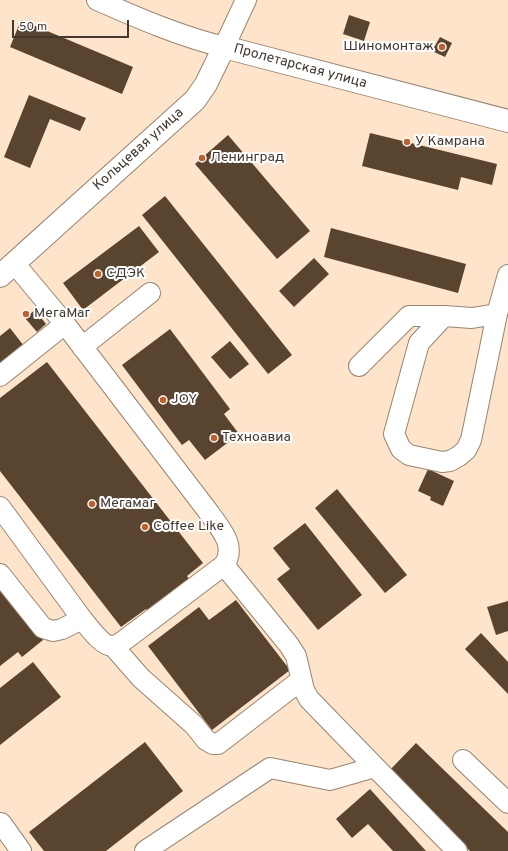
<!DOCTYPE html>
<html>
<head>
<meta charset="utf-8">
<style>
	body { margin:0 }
	#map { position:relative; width:508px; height:851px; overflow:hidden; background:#fde4cb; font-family:Overpass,sans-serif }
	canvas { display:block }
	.scale { position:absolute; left:12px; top:20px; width:117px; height:18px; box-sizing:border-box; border:2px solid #42382f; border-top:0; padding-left:5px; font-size:12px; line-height:14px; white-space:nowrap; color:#42382f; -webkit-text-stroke:3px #fff; paint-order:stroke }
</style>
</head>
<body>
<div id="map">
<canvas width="508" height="851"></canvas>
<div class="scale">50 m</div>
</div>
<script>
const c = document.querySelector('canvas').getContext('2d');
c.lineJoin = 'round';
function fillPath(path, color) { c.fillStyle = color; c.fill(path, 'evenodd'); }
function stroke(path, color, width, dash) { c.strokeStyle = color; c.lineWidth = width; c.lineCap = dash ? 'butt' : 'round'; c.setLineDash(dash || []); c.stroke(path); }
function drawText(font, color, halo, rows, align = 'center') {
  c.font = font + ' Overpass,sans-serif'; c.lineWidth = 4; c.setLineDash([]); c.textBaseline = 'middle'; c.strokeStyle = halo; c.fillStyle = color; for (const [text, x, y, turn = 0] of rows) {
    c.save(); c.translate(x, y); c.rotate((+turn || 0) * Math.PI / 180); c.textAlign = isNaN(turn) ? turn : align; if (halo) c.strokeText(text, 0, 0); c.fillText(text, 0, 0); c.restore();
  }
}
fillPath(new Path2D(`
	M349 15 370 22 364 41 343 34Z
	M21 20 133 67 122 94 10 47Z
	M440 37 452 43 445 57 432 51Z
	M29 95 86 118 80 131 50 119 30 168 4 157Z
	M370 133 497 164 492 185 461 177 458 190 362 166Z
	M228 135 310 231 277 259 195 164Z
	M165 196 292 355 268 374 142 215Z
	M139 226 159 252 83 310 63 283Z
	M331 228 466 264 458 293 324 257Z
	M314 258 329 274 294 307 279 291Z
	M35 310 46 324 37 332 25 318Z
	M10 328 24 346 0 365V336Z
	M170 329 230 409 224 414 239 434 205 460 189 440 182 445 122 365Z
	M230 341 249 364 230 379 211 357Z
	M47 362 203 563 187 576 189 579 148 611 146 609 121 627 0 471V398Z
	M428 469 454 481 443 506 430 500 431 497 418 491Z
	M337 489 407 575 385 593 315 508Z
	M305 523 362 595 318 630 277 579 290 569 273 548Z
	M0 587 43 640 22 657 18 652 0 666Z
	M236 600 290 670 212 730 148 646 199 607 209 620Z
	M508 601V631L496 635 487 607Z
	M481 633 508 662V694L465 649Z
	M33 662 61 697 0 745V688Z
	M145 742 183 791 106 851H44L29 832Z
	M416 743 508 832V851H470L388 772Z
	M370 789 426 851H393L368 824 352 838 336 819Z`), '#58442f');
const minor = new Path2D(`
	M97 0C138 18 179 36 224 47L246 0
	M497 314 472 318 444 316 419 343 394 434 401 449 409 455 442 462 450 461 459 456 466 450 471 440 497 314 508 275
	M82 347 150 293
	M359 366 409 316H444
	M0 376 65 324
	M0 507 82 619C88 626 102 646 112 646 116 646 122 642 126 639L224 565C238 545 218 526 207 510L65 324 14 263
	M224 565 289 645 296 656 304 690 309 699 375 767
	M0 574 43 628 53 631 62 629 82 619
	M113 646 141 678 194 725 206 740 213 744H218L222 741 301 680
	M463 760 508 803
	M1 823 21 851
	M145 851 270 768 330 780 375 767 457 851`);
const major = new Path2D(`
	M0 276 195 100 206 84 224 47 508 121`);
stroke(minor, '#9a846e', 22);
stroke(major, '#9a846e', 24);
stroke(minor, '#fff', 20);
stroke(major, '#fff', 22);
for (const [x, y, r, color] of [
	[442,47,4,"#c25f28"],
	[407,142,4,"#c25f28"],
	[202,158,4,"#c25f28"],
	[98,274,4,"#c25f28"],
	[26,314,4,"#c25f28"],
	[163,400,4,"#c25f28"],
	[214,438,4,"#c25f28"],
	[92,504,4,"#c25f28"],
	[145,527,4,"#c25f28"]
]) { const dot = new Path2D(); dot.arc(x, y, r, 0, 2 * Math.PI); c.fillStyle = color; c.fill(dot); stroke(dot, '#fff', 1.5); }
drawText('14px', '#42382f', '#fff', [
	["Шиномонтаж",434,47,"right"],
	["У Камрана",415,142],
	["Ленинград",210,158],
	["СДЭК",106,274],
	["МегаМаг",34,314],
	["JOY",171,400],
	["Техноавиа",222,438],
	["Мегамаг",100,504],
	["Coffee Like",153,527]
], 'left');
drawText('14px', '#42382f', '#fff', [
	["Пролетарская улица",300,67,15],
	["Кольцевая улица",139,150,-42]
]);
</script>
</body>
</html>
